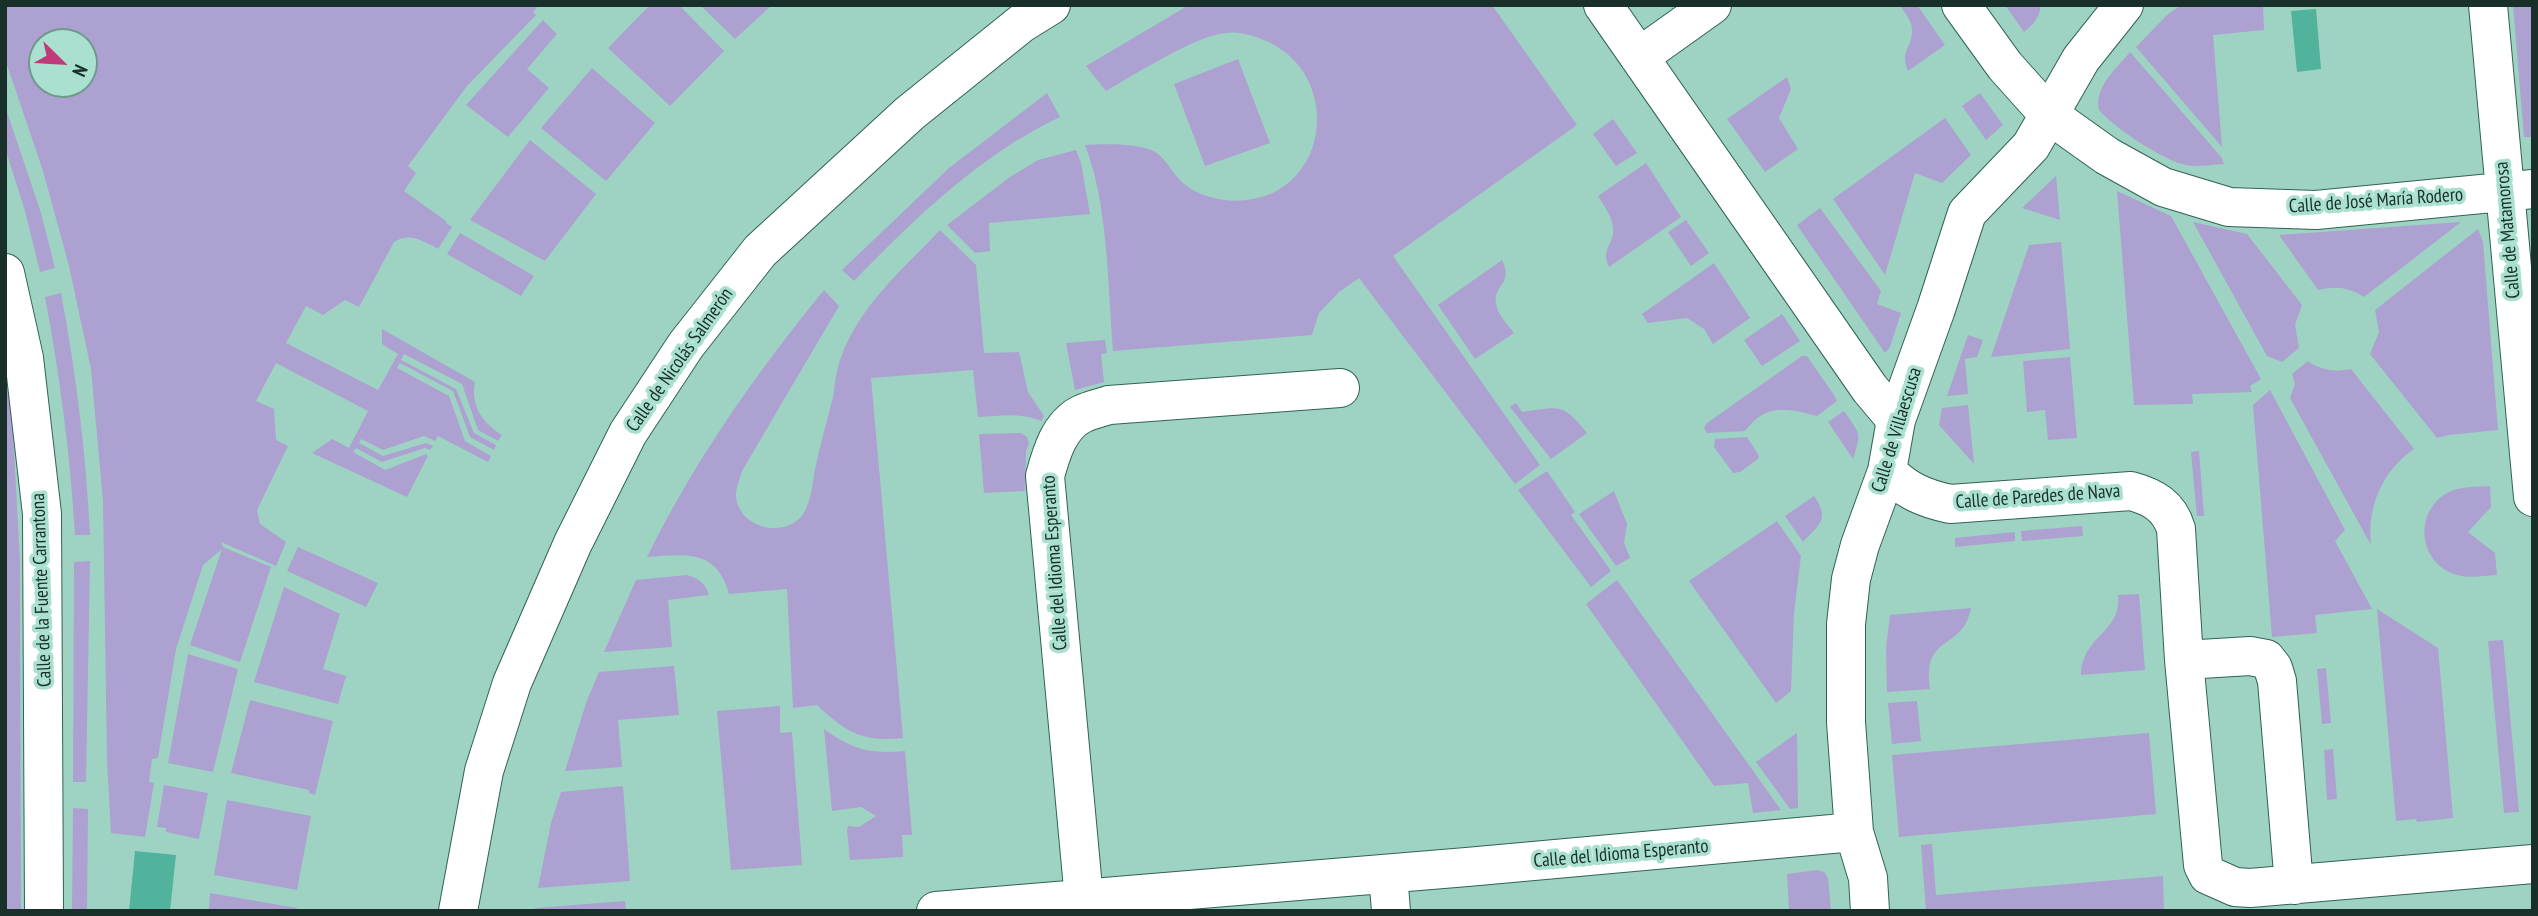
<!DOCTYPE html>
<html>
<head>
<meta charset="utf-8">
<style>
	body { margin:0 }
	#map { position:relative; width:2538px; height:916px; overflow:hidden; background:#9ed3c3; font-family:"PT Sans Narrow",sans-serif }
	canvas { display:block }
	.frame { position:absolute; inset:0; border:7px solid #192f29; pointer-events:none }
	.north { position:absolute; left:28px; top:28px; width:70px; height:70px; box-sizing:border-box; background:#aae0d0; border:2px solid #70998d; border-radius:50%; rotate:114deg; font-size:19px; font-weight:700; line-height:28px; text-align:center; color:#192f29 }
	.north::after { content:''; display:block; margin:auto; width:24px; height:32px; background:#c0397a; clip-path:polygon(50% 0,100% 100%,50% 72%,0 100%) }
</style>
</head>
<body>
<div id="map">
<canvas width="2538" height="916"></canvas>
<div class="frame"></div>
<div class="north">N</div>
</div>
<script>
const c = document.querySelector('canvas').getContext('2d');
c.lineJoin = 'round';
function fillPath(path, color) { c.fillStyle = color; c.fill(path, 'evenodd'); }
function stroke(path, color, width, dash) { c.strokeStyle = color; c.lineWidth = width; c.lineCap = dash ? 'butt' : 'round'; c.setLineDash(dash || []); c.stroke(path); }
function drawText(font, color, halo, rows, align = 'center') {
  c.font = font + ' "PT Sans Narrow",sans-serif'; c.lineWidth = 7; c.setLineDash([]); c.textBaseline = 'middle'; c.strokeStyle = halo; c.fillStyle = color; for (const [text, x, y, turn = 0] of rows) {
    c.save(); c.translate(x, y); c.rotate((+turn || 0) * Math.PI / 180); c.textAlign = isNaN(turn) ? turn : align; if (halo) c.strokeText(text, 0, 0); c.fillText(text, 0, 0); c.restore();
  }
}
fillPath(new Path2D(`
	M5 5H539L533 12 536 15 467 86 408 166 416 173 404 191 446 221V223L452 227 438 249C423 241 410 232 394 242L359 307 345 300 323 315 306 306 286 343 378 390 398 354 382 344V329L475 382C470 406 483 423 502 435L498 441 478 430 462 384 404 354 401 360 456 389 474 433 496 445 494 450 470 437 453 391 400 363 397 368 449 396 465 441 491 456 488 462 438 436 435 441 424 436 383 450 361 439 359 443 383 456 426 443 433 446 430 450 425 448 382 462 356 448 353 452 385 470 426 454 428 456 407 497 312 453 332 439 349 448 368 411 276 363 256 401 274 409 276 440 288 446 257 510 260 524 286 542 276 566 221 542 223 547 271 567 240 662 190 645 222 549 203 565 176 649 158 758 152 759 149 782 154 783 145 837 111 833 107 760 103 501 91 369 69 266 43 171 5 59ZM84 42V84H42V42Z
	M650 5H679L724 51 670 106 608 48Z
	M700 5H772L735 39Z
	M1189 5H1492L1577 125 1393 256 1540 465 1515 484 1359 278 1339 292 1319 313 1312 335 1113 351C1108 288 1108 203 1085 145 1102 144 1144 142 1158 154 1167 161 1173 174 1182 182 1198 197 1225 203 1247 200 1330 191 1343 74 1266 41 1252 35 1240 31 1225 33 1195 36 1134 75 1106 91L1086 66Z
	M1900 5H1917L1945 45 1908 71C1900 50 1911 50 1912 32 1913 22 1905 13 1900 5Z
	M2005 5H2041C2039 18 2034 24 2024 32Z
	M2181 5H2263L2264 30 2213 35 2222 147 2136 47 2167 15Z
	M2513 5H2533V137H2524Z
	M543 20 557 34 527 69 549 88 508 137 466 105Z
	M2130 52 2222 158 2224 164C2211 165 2198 167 2186 165 2164 161 2113 127 2099 110 2094 87 2116 69 2130 52Z
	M1238 59 1270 143 1205 166 1174 84Z
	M592 68 655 123 606 181 541 128Z
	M1787 77 1791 89 1779 118 1798 149 1765 172 1727 119Z
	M1047 93 1060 117C981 154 914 219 854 281L842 270 949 168Z
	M1980 93 2003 125 1986 140 1962 106Z
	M5 106 41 213 55 268 40 272 25 211 5 148Z
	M1945 118 1971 155 1942 183 1915 173 1885 275 1833 199Z
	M1613 119 1637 153 1616 166 1593 134Z
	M530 140 596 194 545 261 470 220Z
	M1076 150 1081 163 1090 214 989 223 990 251 975 253 947 225 1010 177 1038 160Z
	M1646 163 1681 217 1609 267C1600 248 1615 244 1613 228 1612 216 1604 206 1598 196Z
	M2056 176 2060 220 2022 208Z
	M2117 191 2171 216 2261 379 2250 386 2252 392 2192 394 2193 404 2134 405Z
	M1820 208 1881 291 1877 304 1901 313 1890 347 1885 353 1797 225Z
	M1686 220 1709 253 1691 266 1668 232Z
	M2193 222 2247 234 2302 305 2295 325 2299 348 2282 362 2267 356Z
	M2461 222 2364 297C2348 287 2336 286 2318 290L2279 235Z
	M2478 229 2483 242 2498 430 2449 435 2437 438 2370 354 2379 332 2375 310Z
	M940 230 976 265 984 353 1019 352 1028 392 1044 416 1041 421C1021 412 999 416 978 417L973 370 871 378 903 738C862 742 847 733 817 705L793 708 787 589 729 594C717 549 686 554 647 557 697 457 754 376 824 290L839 306 742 471C740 478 737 485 736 492 734 528 788 542 805 511 811 499 813 482 815 469 820 445 827 421 833 397 835 385 836 372 840 360 858 307 902 270 940 230Z
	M460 233 534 276 521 296 447 254Z
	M2061 242 2070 349 1991 357 2029 245Z
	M1502 260C1514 283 1493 285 1496 303 1497 314 1508 325 1514 333L1475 359 1438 305Z
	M1714 263 1750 318 1713 344 1704 329 1687 318 1648 323 1642 314Z
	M61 293C76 373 86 453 90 535H75C70 454 60 376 45 297Z
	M1782 314 1800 341 1762 366 1744 340Z
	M1968 335 1983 340 1977 357 1965 359 1968 394 1947 396Z
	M1105 340 1107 353 1101 354 1104 382 1075 390 1066 343Z
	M1802 356H1807L1834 395 1837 401 1817 416C1786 408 1766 403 1745 431L1707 433 1704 428 1707 423Z
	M2070 357 2077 438 2048 440 2045 410 2027 412 2023 361Z
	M2308 361C2322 371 2335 372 2351 369L2414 449C2382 471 2367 507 2371 545L2290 398 2295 384 2292 374Z
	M5 376 12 412 20 562 21 911H5Z
	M2270 390 2345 530 2335 541 2372 609 2315 615 2317 633 2272 637 2253 405Z
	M1516 403 1522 412C1560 407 1562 402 1587 433L1551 459 1510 407Z
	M1968 405 1974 464 1939 425 1942 408Z
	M1844 411C1860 434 1862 432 1853 459L1828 422Z
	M1021 433 1027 437 1029 444 1026 451 1025 491 984 493 979 434Z
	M1747 437 1759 456 1758 459 1740 472 1733 473 1714 447 1715 439Z
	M2199 451 2204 516H2197L2191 452Z
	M1547 471 1575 512 1571 515 1611 571 1591 587 1518 490Z
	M2490 486 2491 507 2468 532 2495 553 2497 575C2482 576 2467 579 2454 574 2418 561 2414 512 2447 493 2459 486 2477 487 2490 486Z
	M1614 491 1627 524 1624 543 1630 558 1616 566 1579 514Z
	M1814 496C1830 519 1820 524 1803 542L1785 516Z
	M1777 521 1801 556 1794 613 1791 691 1776 703 1689 581Z
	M2082 526 2083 536 2022 541 2021 531Z
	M2015 532V541L1955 547V538Z
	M298 547 378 583 366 607 287 571Z
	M90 561 86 782H73L74 562Z
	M687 575C700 579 705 583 709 595L668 600 672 647 604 652 636 580Z
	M1617 580 1781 810 1753 813 1748 783 1714 786 1586 604Z
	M284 587 340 614 323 669 346 676 338 704 254 682Z
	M2139 594 2145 670 2081 675C2082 635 2122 633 2118 595Z
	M1971 608C1963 652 1922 632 1930 689L1887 692 1886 648 1890 615Z
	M2377 609 2438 648 2453 818 2417 822 2416 819 2396 821Z
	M2503 640 2519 812 2504 813 2488 641Z
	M188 654 238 669 213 772 168 763Z
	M674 666 679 715 618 720 622 767 565 771 586 703 599 672Z
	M2326 668 2331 723 2322 724 2317 669Z
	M250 700 333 721 315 795 309 793V790L231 773Z
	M1917 701 1921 741 1892 744 1888 703Z
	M780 706V733L792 732 802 865 731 870 717 711Z
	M824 729C853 750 870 754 905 751L912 835H902L903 857 850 860 847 831 848 826 859 827 876 816 861 807 832 811Z
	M1797 733 1798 808 1790 809 1756 762Z
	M2149 733 2156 814 1899 837 1892 755Z
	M2333 749 2337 799 2327 800 2324 750Z
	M164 785 208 793 199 839 166 832V828L157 827Z
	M623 786 630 881 538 888 551 823 561 792Z
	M227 800 311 816 297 890 214 875Z
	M73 808 88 809 87 911H72Z
	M1932 844 1936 895 2163 876 2164 911H1926L1921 845Z
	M1817 870 1824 872 1828 878 1831 911H1789L1787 874Z
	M210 893 297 908 296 911H209Z
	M625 901 626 911H535V908Z`), '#aca1d1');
fillPath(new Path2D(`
	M2316 9 2321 69 2297 72 2291 11Z
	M135 851 176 855 170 911H129Z`), '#51b39b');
const minor = new Path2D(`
	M1603 5 1870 389 1896 420
	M1961 5 2005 66 2048 114 2107 156 2163 187 2229 207 2316 210 2533 189
	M2488 5 2533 497
	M1639 57 1712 5
	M1887 471C1905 490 1923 498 1950 504L2131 491C2153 497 2169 506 2176 529L2184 660 2203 865 2208 875 2235 887 2250 888 2533 864
	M2184 660 2250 656 2266 659 2273 668 2277 681 2294 885
	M1388 874 1391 911
	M1084 899 1045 476C1051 454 1059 425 1082 414 1090 410 1100 408 1109 405L1340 388
	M458 911 484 771 512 683 573 543 628 433 686 345 760 251 910 113 1022 23 1051 5
	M936 911 1467 867 1854 832
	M1870 911 1868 878 1854 832 1846 722V624L1851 579 1860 545 1887 471 1896 420 1936 309 1967 213 2031 146 2081 59 2124 5`);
const major = new Path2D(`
	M5 273 24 358 42 514 44 911`);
stroke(minor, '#306256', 40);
stroke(major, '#306256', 40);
stroke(minor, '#fff', 38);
stroke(major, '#fff', 38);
drawText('19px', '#192f29', '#aae0d0', [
	["Calle de José María Rodero",2376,201,-4],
	["Calle de Matamorosa",2508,230,-95],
	["Calle de Nicolás Salmerón",680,360,-55],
	["Calle de Villaescusa",1897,430,-73],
	["Calle de Paredes de Nava",2038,497,-4],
	["Calle del Idioma Esperanto",1055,563,-94],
	["Calle de la Fuente Carrantona",42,590,-92],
	["Calle del Idioma Esperanto",1621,854,-5]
]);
</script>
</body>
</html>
